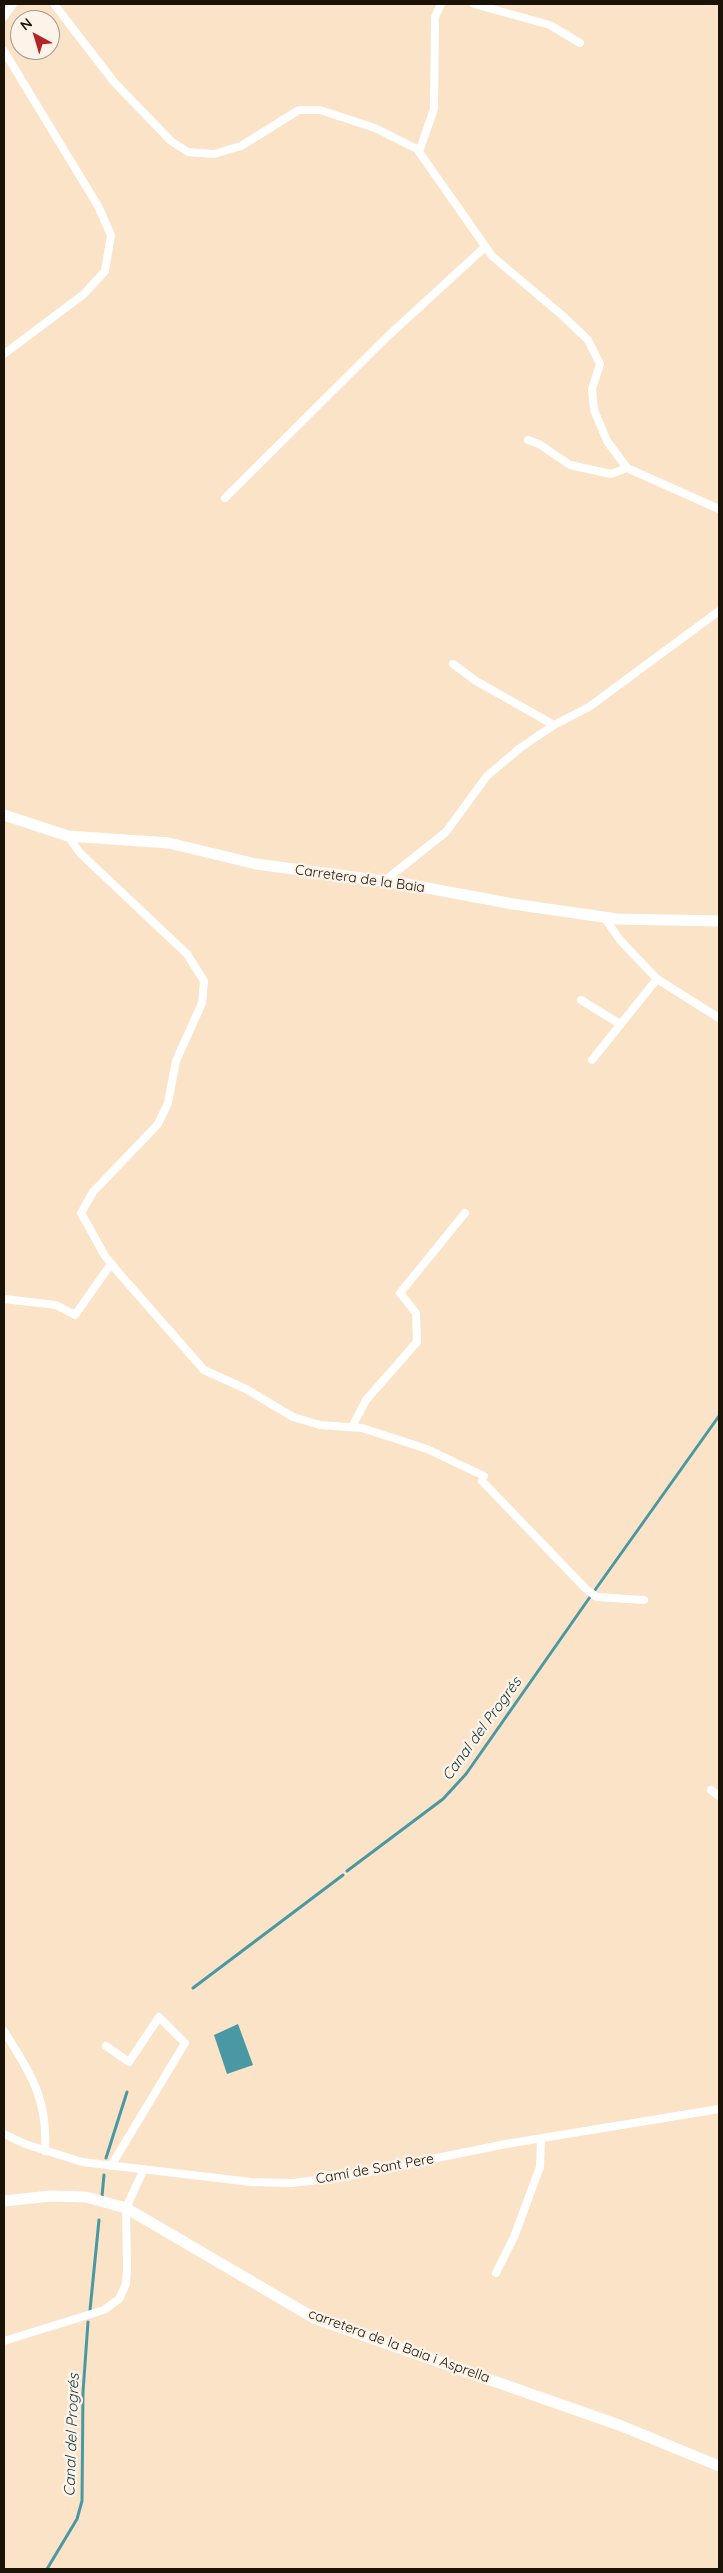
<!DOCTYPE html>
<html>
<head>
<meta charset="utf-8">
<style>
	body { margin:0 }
	#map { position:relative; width:723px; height:2573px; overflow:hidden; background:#fbe3c7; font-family:Quicksand,sans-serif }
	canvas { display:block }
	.frame { position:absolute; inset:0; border:5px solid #1b1308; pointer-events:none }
	.north { position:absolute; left:10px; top:10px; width:50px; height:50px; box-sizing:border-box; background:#fdf3e8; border:1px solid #a3998e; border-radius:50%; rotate:321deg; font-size:14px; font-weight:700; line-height:20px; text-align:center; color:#1b1308 }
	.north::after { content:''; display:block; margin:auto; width:18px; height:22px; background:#b42427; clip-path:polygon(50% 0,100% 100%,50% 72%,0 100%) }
</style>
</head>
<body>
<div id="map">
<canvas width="723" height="2573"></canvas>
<div class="frame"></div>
<div class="north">N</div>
</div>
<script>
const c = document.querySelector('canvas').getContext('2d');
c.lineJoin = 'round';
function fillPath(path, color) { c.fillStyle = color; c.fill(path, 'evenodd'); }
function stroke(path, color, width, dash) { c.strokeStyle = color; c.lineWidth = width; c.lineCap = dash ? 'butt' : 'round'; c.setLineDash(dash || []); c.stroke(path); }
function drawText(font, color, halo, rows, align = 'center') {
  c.font = font + ' Quicksand,sans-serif'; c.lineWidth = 5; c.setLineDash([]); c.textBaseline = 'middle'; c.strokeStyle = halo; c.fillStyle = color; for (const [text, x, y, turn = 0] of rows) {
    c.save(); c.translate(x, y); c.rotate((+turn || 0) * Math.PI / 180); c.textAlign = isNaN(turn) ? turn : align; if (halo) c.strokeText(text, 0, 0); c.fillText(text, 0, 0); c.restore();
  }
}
fillPath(new Path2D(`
	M238 2024 253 2065 227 2074 214 2035Z`), '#4998a3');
stroke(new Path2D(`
	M595 1590 719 1416
	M347 1871 443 1799 466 1774 590 1597
	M193 1988 343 1875
	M106 2158 127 2092
	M102 2196 104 2175
	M90 2310 99 2220
	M47 2569 77 2519 82 2501 83 2392 88 2322`), '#4998a3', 3);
stroke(new Path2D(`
	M54 4 114 82 171 141 188 152 214 154 241 146 299 110H320L375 128 417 149 492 256 563 316 588 340 600 364 592 389 594 410 607 441 627 468 719 509
	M474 4 550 25 580 43
	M4 17 13 4
	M4 51 98 206 111 235 105 271 84 294 4 354
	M419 152 434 109 435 17 441 4
	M528 440 539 444 570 465 611 474 627 468
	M225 498 387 337 485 247
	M453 664 476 681 554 725
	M68 836 80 853 187 954 204 981 202 1003 176 1061 168 1103 158 1124 93 1192 81 1213 105 1256 118 1272 204 1370 246 1389 293 1417 320 1425 362 1428 427 1449 484 1476
	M383 882 446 832 487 776 520 748 554 725 589 707 719 611
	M604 917 620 940 657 979 719 1018
	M581 1000 620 1024
	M592 1060 657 979
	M4 1299 56 1305 75 1315 111 1264
	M352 1427 366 1400 417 1342 416 1313 400 1293 465 1213
	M482 1481 587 1590 597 1597 644 1600
	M711 1790 719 1796
	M4 2031C31 2075 48 2098 45 2151
	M106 2046 129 2062 159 2017 185 2043 111 2166
	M4 2134 25 2144 82 2162 251 2182 292 2183 343 2177 506 2144 719 2109
	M496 2273 514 2237 540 2167 541 2139
	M4 2341 104 2310 119 2299 126 2284 127 2268 126 2208 144 2169`), '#fff', 8);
stroke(new Path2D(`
	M4 815 68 836 169 843 256 864 406 884 513 904 617 919 719 921
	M4 2201 51 2196 86 2197 126 2208 314 2318 619 2425 719 2466`), '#fff', 11);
drawText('14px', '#1b1308', '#fdf3e8', [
	["Carretera de la Baia",360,879,8],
	["Camí de Sant Pere",375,2169,-10],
	["carretera de la Baia i Asprella",399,2346,20]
]);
drawText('italic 15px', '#0b3338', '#fdf3e8', [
	["Canal del Progrés",482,1729,-54],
	["Canal del Progrés",72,2435,-88]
]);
</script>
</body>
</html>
